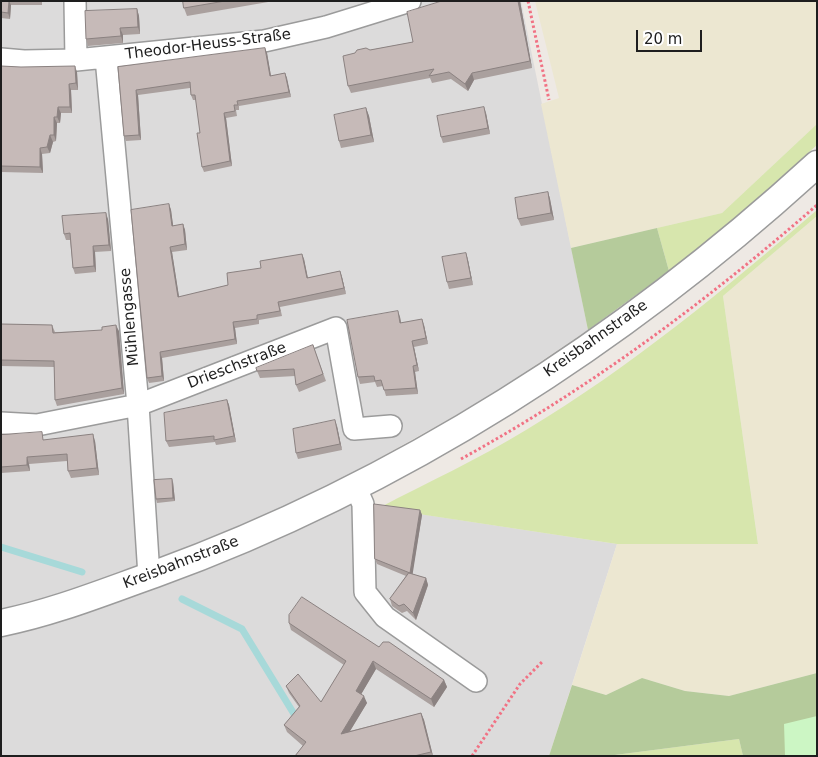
<!DOCTYPE html>
<html>
<head>
<meta charset="utf-8">
<style>
	body { margin:0 }
	#map { position:relative; width:818px; height:757px; overflow:hidden; background:#eee9e4; font-family:"DejaVu Sans",sans-serif }
	canvas { display:block }
	.frame { position:absolute; inset:0; border:2px solid #1e1e1e; pointer-events:none }
	.scale { position:absolute; left:636px; top:30px; width:66px; height:22px; box-sizing:border-box; border:2px solid #1e1e1e; border-top:0; padding-left:6px; font-size:15px; line-height:18px; white-space:nowrap; color:#1e1e1e; -webkit-text-stroke:4px #fff; paint-order:stroke }
</style>
</head>
<body>
<div id="map">
<canvas width="818" height="757"></canvas>
<div class="frame"></div>
<div class="scale">20 m</div>
</div>
<script>
const c = document.querySelector('canvas').getContext('2d');
c.lineJoin = 'round';
function fillPath(path, color) { c.fillStyle = color; c.fill(path, 'evenodd'); }
function stroke(path, color, width, dash) { c.strokeStyle = color; c.lineWidth = width; c.lineCap = dash ? 'butt' : 'round'; c.setLineDash(dash || []); c.stroke(path); }
function drawText(font, color, halo, rows, align = 'center') {
  c.font = font + ' "DejaVu Sans",sans-serif'; c.lineWidth = 4.5; c.setLineDash([]); c.textBaseline = 'middle'; c.strokeStyle = halo; c.fillStyle = color; for (const [text, x, y, turn = 0] of rows) {
    c.save(); c.translate(x, y); c.rotate((+turn || 0) * Math.PI / 180); c.textAlign = isNaN(turn) ? turn : align; if (halo) c.strokeText(text, 0, 0); c.fillText(text, 0, 0); c.restore();
  }
}
fillPath(new Path2D(`
	M1 1H521L588 330 483 400 356 471 367 506 617 544 549 756H1Z`), '#dcdbdb');
fillPath(new Path2D(`
	M535 1H817V124L722 213 571 248 541 104 559 98Z
	M817 216V673L729 696 685 691 642 678 606 695 572 685 617 544 758 543 723 296Z`), '#ece7d1');
fillPath(new Path2D(`
	M817 124V145L728 225 669 271 657 228 722 213Z
	M817 210V216L723 296 758 544H617L379 508C428 482 479 459 526 430 631 367 725 289 817 210Z
	M739 739 743 756H607Z`), '#d7e6ad');
fillPath(new Path2D(`
	M657 228 669 271 588 330 571 248Z
	M817 673V756H743L739 739 607 756H549L572 685 606 695 642 678 685 691 729 696Z`), '#b5cb9b');
fillPath(new Path2D(`
	M817 716V756H785L784 724Z`), '#ccf6c4');
stroke(new Path2D(`
	M1 547 82 572
	M182 599 242 629 294 714`), '#a7d9d9', 7);
const minor = new Path2D(`
	M75 1 76 60
	M106 58 138 405 149 576
	M1 59 24 61 76 60 264 41 326 27 410 1
	M1 423 37 425 138 405 336 328 354 429 391 426
	M355 486 363 504 365 592 385 617 476 681`);
const tertiary = new Path2D(`
	M1 623C55 612 104 592 155 574 400 485 625 340 817 164`);
stroke(minor, '#9b9b9b', 24);
stroke(tertiary, '#9b9b9b', 29);
stroke(new Path2D(`
	M528 1 549 100
	M461 459C590 388 706 302 817 205
	M472 756 520 684 542 662`), '#f17284', 3, [2.5, 2.5]);
stroke(minor, '#fff', 21);
stroke(tertiary, '#fff', 26);
fillPath(new Path2D(`
	M1 1H42V5H11L10 19 1 18Z
	M183 1H274L187 16 184 8Z
	M442 1H520L532 68 474 80 468 91 451 79 432 83 430 78 351 93 348 86 370 50 413 42Z
	M137 9 139 16 140 34 123 35V43L88 46 86 39Z
	M265 48 267 53 271 76 285 73 291 97 239 106V110H236L237 116 226 118 232 166 204 172 202 167 200 133 196 100H193L191 95 190 88 138 95 141 140 126 141 124 136 118 67Z
	M1 66 77 72 78 90H71L72 113H61L60 123H57L56 141 53 142 50 153 42 154 43 173 1 172Z
	M366 108 369 116 374 142 341 148 339 141Z
	M486 113 490 134 443 143 441 137Z
	M548 192 550 199 554 220 521 226 518 219Z
	M169 204 171 210 173 226 183 224 185 230 187 250 172 252 179 297 228 285 261 268 304 259 308 278 340 271 342 277 346 294 280 307 282 316 259 320V324L235 328 237 344 162 358 164 381 149 383 147 378Z
	M108 219 111 251 95 252 96 272 75 274 73 268 70 240H66L64 234Z
	M466 253 468 260 473 285 449 289 447 282Z
	M400 317 401 323 424 325 428 344 414 347 419 371 415 372 418 394 386 396 383 386 377 387 375 382 360 384 358 377Z
	M1 324 52 325 55 332 119 331 124 394 57 406 55 400 54 367 1 366Z
	M313 345 326 381 299 392 296 385 295 376 260 378 257 371Z
	M227 400 229 405 236 442 216 445 215 442 169 447 166 441Z
	M337 426 342 450 298 459 296 453Z
	M1 435 45 440 95 441 99 475 71 478 68 471 67 461 29 464 30 471 1 473Z
	M173 482 175 501 157 503 156 499Z
	M420 510 422 515 412 574 426 578 428 585 416 620 407 611 402 613 392 606 390 599 406 576 377 564 375 559Z
	M289 623 379 647 444 680 447 687 434 707 376 669 361 694 367 703 350 731 421 713 424 720 433 756H295L303 746 287 732 284 725 299 707 289 693 286 686 321 702 344 665 291 630Z`), '#aaa09e');
fillPath(new Path2D(`
	M9 1 11 5 10 19 8 13Z
	M518 1H520L532 68 530 61Z
	M137 9 139 16 140 34 138 27Z
	M120 28 123 35V43L121 36Z
	M265 48 267 53 272 82 270 76Z
	M75 66 77 72 78 90 76 83Z
	M285 73 287 78 291 97 289 92Z
	M472 73 474 80 468 91 465 84Z
	M69 84 71 90 72 113 70 107Z
	M136 90 138 95 141 140 139 135Z
	M58 107 61 113 60 123 57 117Z
	M484 107 486 113 490 134 488 128Z
	M366 108 369 116 374 142 371 135Z
	M224 113 226 118 232 166 230 161Z
	M54 117 57 123 56 141 54 135Z
	M50 135 53 142 50 153 47 147Z
	M40 148 42 154 43 173 40 167Z
	M548 192 550 199 554 220 551 213Z
	M169 204 171 210 174 232 172 226Z
	M106 213 108 219 111 251 109 245Z
	M183 224 185 230 187 250 185 244Z
	M93 246 95 252 96 272 94 266Z
	M170 247 172 252 180 303 178 297Z
	M466 253 468 260 473 285 471 278Z
	M302 254 304 259 309 284 307 278Z
	M340 271 342 277 346 294 344 288Z
	M398 311 400 317 402 329 400 323Z
	M422 319 424 325 428 344 426 338Z
	M233 322 235 328 237 344 235 339Z
	M116 325 119 331 124 394 122 388Z
	M412 341 414 347 419 371 417 365Z
	M160 352 162 358 164 381 162 376Z
	M413 366 415 372 418 394 416 388Z
	M227 400 229 405 236 442 234 436Z
	M335 420 337 426 342 450 340 444Z
	M93 434 95 441 99 475 97 468Z
	M27 457 29 464 30 471 27 465Z
	M172 479 173 482 175 501 173 498Z
	M420 510 422 515 412 578 410 573Z
	M426 578 428 585 416 620 413 613Z
	M373 661 376 669 359 698 356 691Z
	M444 680 447 687 434 707 431 699Z
	M364 696 367 703 344 741 341 734Z
	M421 713 424 720 433 756 431 752Z`), '#8b8281');
const building = new Path2D(`
	M1 1H9L8 13 1 12Z
	M183 1H225L184 8Z
	M442 1H518L530 61 472 73 465 84 449 72 429 76 434 69 348 86 343 56 355 53 357 50 366 48 370 50 413 42 407 12Z
	M137 9 138 27 120 28 121 36 86 39 85 11Z
	M265 48 270 76 285 73 289 92 237 101 238 105H234L235 111 224 113 230 161 202 167 197 133H200L195 95H191L190 82 136 90 139 135 124 136 118 67Z
	M1 66 21 67 75 66 76 83 69 84 70 107H58L57 117H54V135H50L47 147 40 148V167L1 166Z
	M484 107 488 128 441 137 437 116Z
	M366 108 371 135 339 141 334 115Z
	M548 192 551 213 518 219 515 198Z
	M169 204 172 226 183 224 185 244 170 247 178 297 228 285 227 273 261 268 260 261 302 254 307 278 340 271 344 288 278 302 280 311 257 315V319L233 322 235 339 160 352 162 376 147 378 131 210Z
	M106 213 109 245 93 246 94 266 73 268 70 233 64 234 62 216Z
	M466 253 471 278 447 282 442 257Z
	M398 311 400 323 422 319 426 338 412 341 417 365 413 366 416 388 384 390 381 380 375 381 374 376 358 377 347 320Z
	M1 324 52 325 53 333 102 330V327L116 325 122 388 55 400 54 361 1 360Z
	M313 345 323 374 296 385 294 369 257 371 256 368Z
	M227 400 234 436 214 440V436L166 441 164 413Z
	M335 420 340 444 296 453 293 429Z
	M42 432 43 440 93 434 97 468 68 471 67 454 27 457V465L1 467V435Z
	M172 479 173 498 156 499 154 480Z
	M374 504 420 510 410 573 375 559Z
	M409 573 426 578 413 613 404 604 399 606 390 599Z
	M302 597 379 647 383 642H389L444 680 431 699 373 661 356 691 364 696 341 734 421 713 431 752 414 756H295L306 742 284 725 300 706 286 686 298 674 321 702 346 661 289 623V615Z`);
fillPath(building, '#c6bab8');
stroke(building, '#8b8281', 1);
drawText('15px', '#1e1e1e', '#fff', [
	["Theodor-Heuss-Straße",208,45,-7],
	["Mühlengasse",130,317,-95],
	["Kreisbahnstraße",596,339,-35],
	["Drieschstraße",237,366,-21],
	["Kreisbahnstraße",181,563,-21]
]);
</script>
</body>
</html>
